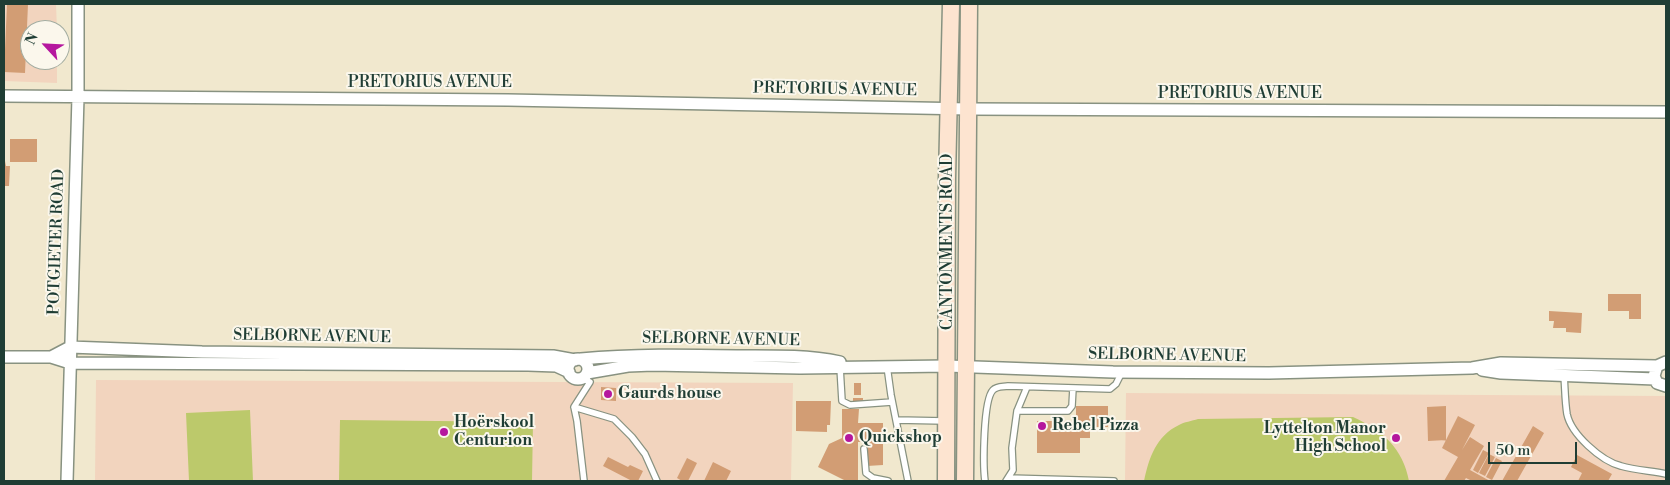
<!DOCTYPE html>
<html>
<head>
<meta charset="utf-8">
<style>
	body { margin:0 }
	#map { position:relative; width:1670px; height:485px; overflow:hidden; background:#f1e8ce; font-family:"Libre Bodoni",serif }
	canvas { display:block }
	.frame { position:absolute; inset:0; border:5px solid #1f3d34; pointer-events:none }
	.north { position:absolute; left:20px; top:20px; width:50px; height:50px; box-sizing:border-box; background:#fbf7ec; border:1px solid #a3ada2; border-radius:50%; rotate:295deg; font-size:14px; font-weight:700; line-height:20px; text-align:center; color:#1f3d34 }
	.north::after { content:''; display:block; margin:auto; width:18px; height:22px; background:#b5179e; clip-path:polygon(50% 0,100% 100%,50% 72%,0 100%) }
	.scale { position:absolute; left:1488px; top:442px; width:89px; height:22px; box-sizing:border-box; border:2px solid #1f3d34; border-top:0; padding-left:6px; font-size:15px; line-height:18px; white-space:nowrap; color:#1f3d34; -webkit-text-stroke:4px #fbf7ec; paint-order:stroke }
</style>
</head>
<body>
<div id="map">
<canvas width="1670" height="485"></canvas>
<div class="frame"></div>
<div class="north">N</div>
<div class="scale">50 m</div>
</div>
<script>
const c = document.querySelector('canvas').getContext('2d');
c.lineJoin = 'round';
function fillPath(path, color) { c.fillStyle = color; c.fill(path, 'evenodd'); }
function stroke(path, color, width, dash) { c.strokeStyle = color; c.lineWidth = width; c.lineCap = dash ? 'butt' : 'round'; c.setLineDash(dash || []); c.stroke(path); }
function drawText(font, color, halo, rows, align = 'center') {
  c.font = font + ' "Libre Bodoni",serif'; c.lineWidth = 4; c.setLineDash([]); c.textBaseline = 'middle'; c.strokeStyle = halo; c.fillStyle = color; for (const [text, x, y, turn = 0] of rows) {
    c.save(); c.translate(x, y); c.rotate((+turn || 0) * Math.PI / 180); c.textAlign = isNaN(turn) ? turn : align; if (halo) c.strokeText(text, 0, 0); c.fillText(text, 0, 0); c.restore();
  }
}
fillPath(new Path2D(`
	M4 4H56L57 30H30V60H57V83L4 81Z
	M96 380 793 383 791 481H95Z
	M1126 393 1666 396V481H1125Z`), '#f2d4be');
fillPath(new Path2D(`
	M250 410 253 481H189L186 413Z
	M1353 417C1382 430 1403 448 1409 481H1144C1149 458 1156 436 1179 425 1184 422 1192 421 1198 419Z
	M340 420 533 422 532 481H339Z`), '#bcc96b');
fillPath(new Path2D(`
	M7 4H28L25 73 4 72Z
	M10 139H37V162H10Z
	M4 161H5L6 166H10L9 186H4Z
	M1608 294H1641V319H1629V311H1608Z
	M1549 311 1582 313 1581 333 1566 332V328H1553L1554 321H1549Z
	M854 383H861V395H854Z
	M601 387 616 388V401L601 400Z
	M853 398H863V404H853Z
	M796 401H831L830 425H827V432L796 431Z
	M1076 406H1108V427H1090V438H1080V453H1037V421H1076Z
	M1446 406V440L1428 441 1427 407Z
	M842 409H859L858 423H883V465L867 466V442H858V481H846L818 467 829 444 842 438Z
	M1458 416 1475 425 1462 450 1470 437 1484 446 1470 470 1490 481H1472L1466 478 1464 481H1444L1458 457 1442 448Z
	M1533 426 1544 433 1517 481H1502Z
	M1483 450 1489 453 1478 473 1473 470Z
	M1489 454 1495 457 1485 476 1479 473Z
	M1577 455 1612 474 1608 481H1578L1582 473 1571 467Z
	M608 457 628 467 630 465 643 471 638 481H632L603 466Z
	M687 458 697 463 688 481H682L677 478Z
	M1496 458 1502 461 1492 480 1486 477Z
	M713 462 731 471 726 481H704Z`), '#d29d74');
const lane = new Path2D(`
	M887 366 891 395 908 481
	M840 367 842 401 850 405 892 402
	M1564 375C1565 388 1565 402 1567 414 1571 434 1601 461 1621 466 1635 470 1651 471 1666 474
	M581 378 590 382 574 407 577 421 584 481
	M574 407 614 419 632 437 645 454 657 481
	M1017 411H1068L1072 406 1073 388
	M896 420 945 421
	M864 449 866 473 873 478 888 481
	M1008 478 1114 481
	M985 481C983 466 983 400 993 390 997 386 1002 387 1008 386L1110 389 1116 384 1122 372
	M1006 481 1013 470 1012 448 1017 411 1027 387`);
const street = new Path2D(`
	M4 96 508 100 969 109 1666 112
	M4 357H51L70 363 528 365 556 366 569 372
	M51 357 70 347 202 352 553 356 575 360
	M581 359C633 354 685 355 737 356 771 356 806 355 840 362
	M568 369a10 10 0 1 1 20 0a10 10 0 1 1-20 0Z
	M1666 362 1657 366 1654 376 1657 383 1666 386
	M1482 370 1501 373 1655 379
	M587 373 628 366 653 365 800 368 947 366 1113 372 1269 373 1472 368 1501 363 1657 366
	M67 481 78 97V4`);
const secondary = new Path2D(`
	M946 481 947 178 951 4
	M965 481 969 4`);
stroke(lane, '#889281', 8);
stroke(street, '#889281', 14);
stroke(secondary, '#889281', 19);
stroke(lane, '#fff', 5.5);
stroke(street, '#fff', 11);
stroke(secondary, '#fde4d0', 16);
for (const [x, y, r, color] of [
	[608,394,5,"#b5179e"],
	[1042,426,5,"#b5179e"],
	[444,432,5,"#b5179e"],
	[849,438,5,"#b5179e"],
	[1396,438,5,"#b5179e"]
]) { const dot = new Path2D(); dot.arc(x, y, r, 0, 2 * Math.PI); c.fillStyle = color; c.fill(dot); stroke(dot, '#fbf7ec', 2); }
drawText('16px', '#1f3d34', '#fbf7ec', [
	["PRETORIUS AVENUE",430,83],
	["PRETORIUS AVENUE",835,90,1],
	["PRETORIUS AVENUE",1240,94],
	["POTGIETER ROAD",57,242,-88],
	["CANTONMENTS ROAD",948,242,-90],
	["SELBORNE AVENUE",312,337,1],
	["SELBORNE AVENUE",721,340,1],
	["SELBORNE AVENUE",1167,356,1]
]);
drawText('bold 16px', '#1f3d34', '#fbf7ec', [
	["Gaurds house",618,394],
	["Hoërskool",454,423],
	["Centurion",454,441],
	["Rebel Pizza",1052,426],
	["Lyttelton Manor",1386,429,"right"],
	["High School",1386,447,"right"],
	["Quickshop",859,438]
], 'left');
</script>
</body>
</html>
